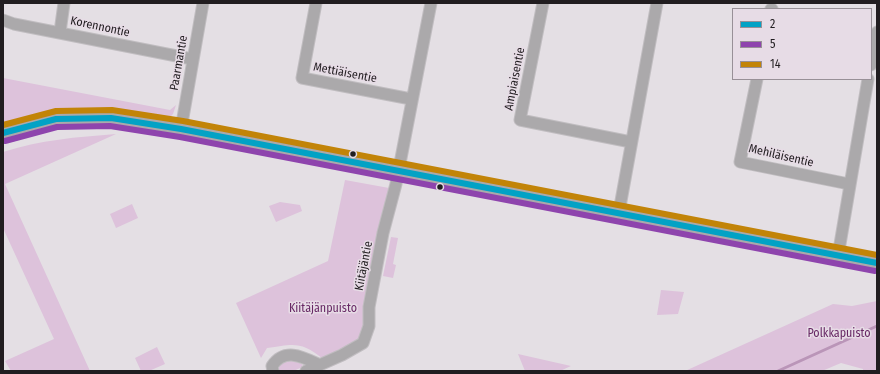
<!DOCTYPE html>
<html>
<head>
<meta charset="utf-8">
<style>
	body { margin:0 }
	#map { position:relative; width:880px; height:374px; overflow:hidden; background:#e4dfe4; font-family:"Fira Sans Condensed",sans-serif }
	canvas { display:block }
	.frame { position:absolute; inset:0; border:4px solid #211d20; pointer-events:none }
	.legend { position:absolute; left:732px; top:8px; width:140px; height:72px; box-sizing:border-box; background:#e7dce6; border:1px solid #989097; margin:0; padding:5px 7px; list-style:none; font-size:12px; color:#211d20 }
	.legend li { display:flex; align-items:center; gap:8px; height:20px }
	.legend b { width:20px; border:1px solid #989097 }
</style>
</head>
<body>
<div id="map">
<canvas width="880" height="374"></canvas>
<div class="frame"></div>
<ul class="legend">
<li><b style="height:5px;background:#02a2c5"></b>2</li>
<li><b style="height:5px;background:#8e44ad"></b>5</li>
<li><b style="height:5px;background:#c28408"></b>14</li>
</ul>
</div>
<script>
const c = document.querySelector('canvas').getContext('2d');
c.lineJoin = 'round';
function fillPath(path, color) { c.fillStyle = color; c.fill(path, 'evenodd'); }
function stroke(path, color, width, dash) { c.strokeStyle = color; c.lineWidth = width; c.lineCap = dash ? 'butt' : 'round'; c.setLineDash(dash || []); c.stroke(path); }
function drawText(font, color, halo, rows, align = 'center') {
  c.font = font + ' "Fira Sans Condensed",sans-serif'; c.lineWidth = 3; c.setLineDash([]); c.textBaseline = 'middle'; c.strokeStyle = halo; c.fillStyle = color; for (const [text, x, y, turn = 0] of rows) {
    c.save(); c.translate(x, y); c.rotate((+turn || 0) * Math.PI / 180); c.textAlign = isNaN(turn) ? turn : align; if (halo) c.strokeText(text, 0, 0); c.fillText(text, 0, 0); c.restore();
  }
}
fillPath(new Path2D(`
	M3 78 170 110 176 105 173 114 168 119 79 110 38 116 3 127Z
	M116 134 5 184 90 371H11L5 361 54 339 3 228V152C40 140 77 137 116 134Z
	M345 180 389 188 365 323 358 340 339 352 323 359C301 341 294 344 267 348L261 358 236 303 328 261Z
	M280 202 300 205 302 211 276 222 269 206Z
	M132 204 138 218 116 228 110 214Z
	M391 237 398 238 393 264 396 265 393 278 383 276Z
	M661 290 684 292 678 314 657 315Z
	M877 301V371H863V369L841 363 822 371H685L833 304 852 306Z
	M157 347 165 364 149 371H141L135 358Z
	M518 354 571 366 560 371H525Z
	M291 360 302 364 303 367 293 371H279V363Z`), '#ddc2db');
stroke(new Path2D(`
	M778 371 877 326`), '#ba95b8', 3);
const minor = new Path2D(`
	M316 3 302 78 411 99
	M543 3 520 120 631 142
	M771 9H772
	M3 20 14 24 192 59
	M60 32 64 3
	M871 65 877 32
	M757 79 740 162 849 184
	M181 129 203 3
	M3 133 56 119 111 118 181 129 877 263
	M619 212 657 3
	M838 256 868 79
	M273 371 272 366C285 347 303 357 320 365
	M306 371 342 355 363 343 369 326V307L383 233 396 184 431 3`);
stroke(minor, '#c0bdc0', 13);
stroke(minor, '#aba9ab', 11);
stroke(new Path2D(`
	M3 133 56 119 111 118 181 129 877 263`), '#02a2c5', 6);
stroke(new Path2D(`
	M5 141 57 127 110 126 180 137 875 271`), '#8e44ad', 6);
stroke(new Path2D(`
	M3 125 56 111 112 110 183 121 877 255`), '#c28408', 6);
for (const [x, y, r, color] of [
	[353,154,3.5,"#211d20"],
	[440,187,3.5,"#211d20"]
]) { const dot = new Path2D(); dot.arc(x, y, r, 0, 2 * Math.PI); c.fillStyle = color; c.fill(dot); stroke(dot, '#e7dce6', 1.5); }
drawText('12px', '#211d20', '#e7dce6', [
	["Korennontie",100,27,12],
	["Paarmantie",179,63,-80],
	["Mettiäisentie",345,73,11],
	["Ampiaisentie",515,79,-79],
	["Mehiläisentie",781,156,13],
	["Kiitäjäntie",364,266,-79]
]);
drawText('12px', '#672865', '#e7dce6', [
	["Kiitäjänpuisto",323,309],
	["Polkkapuisto",839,334]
]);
</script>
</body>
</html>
